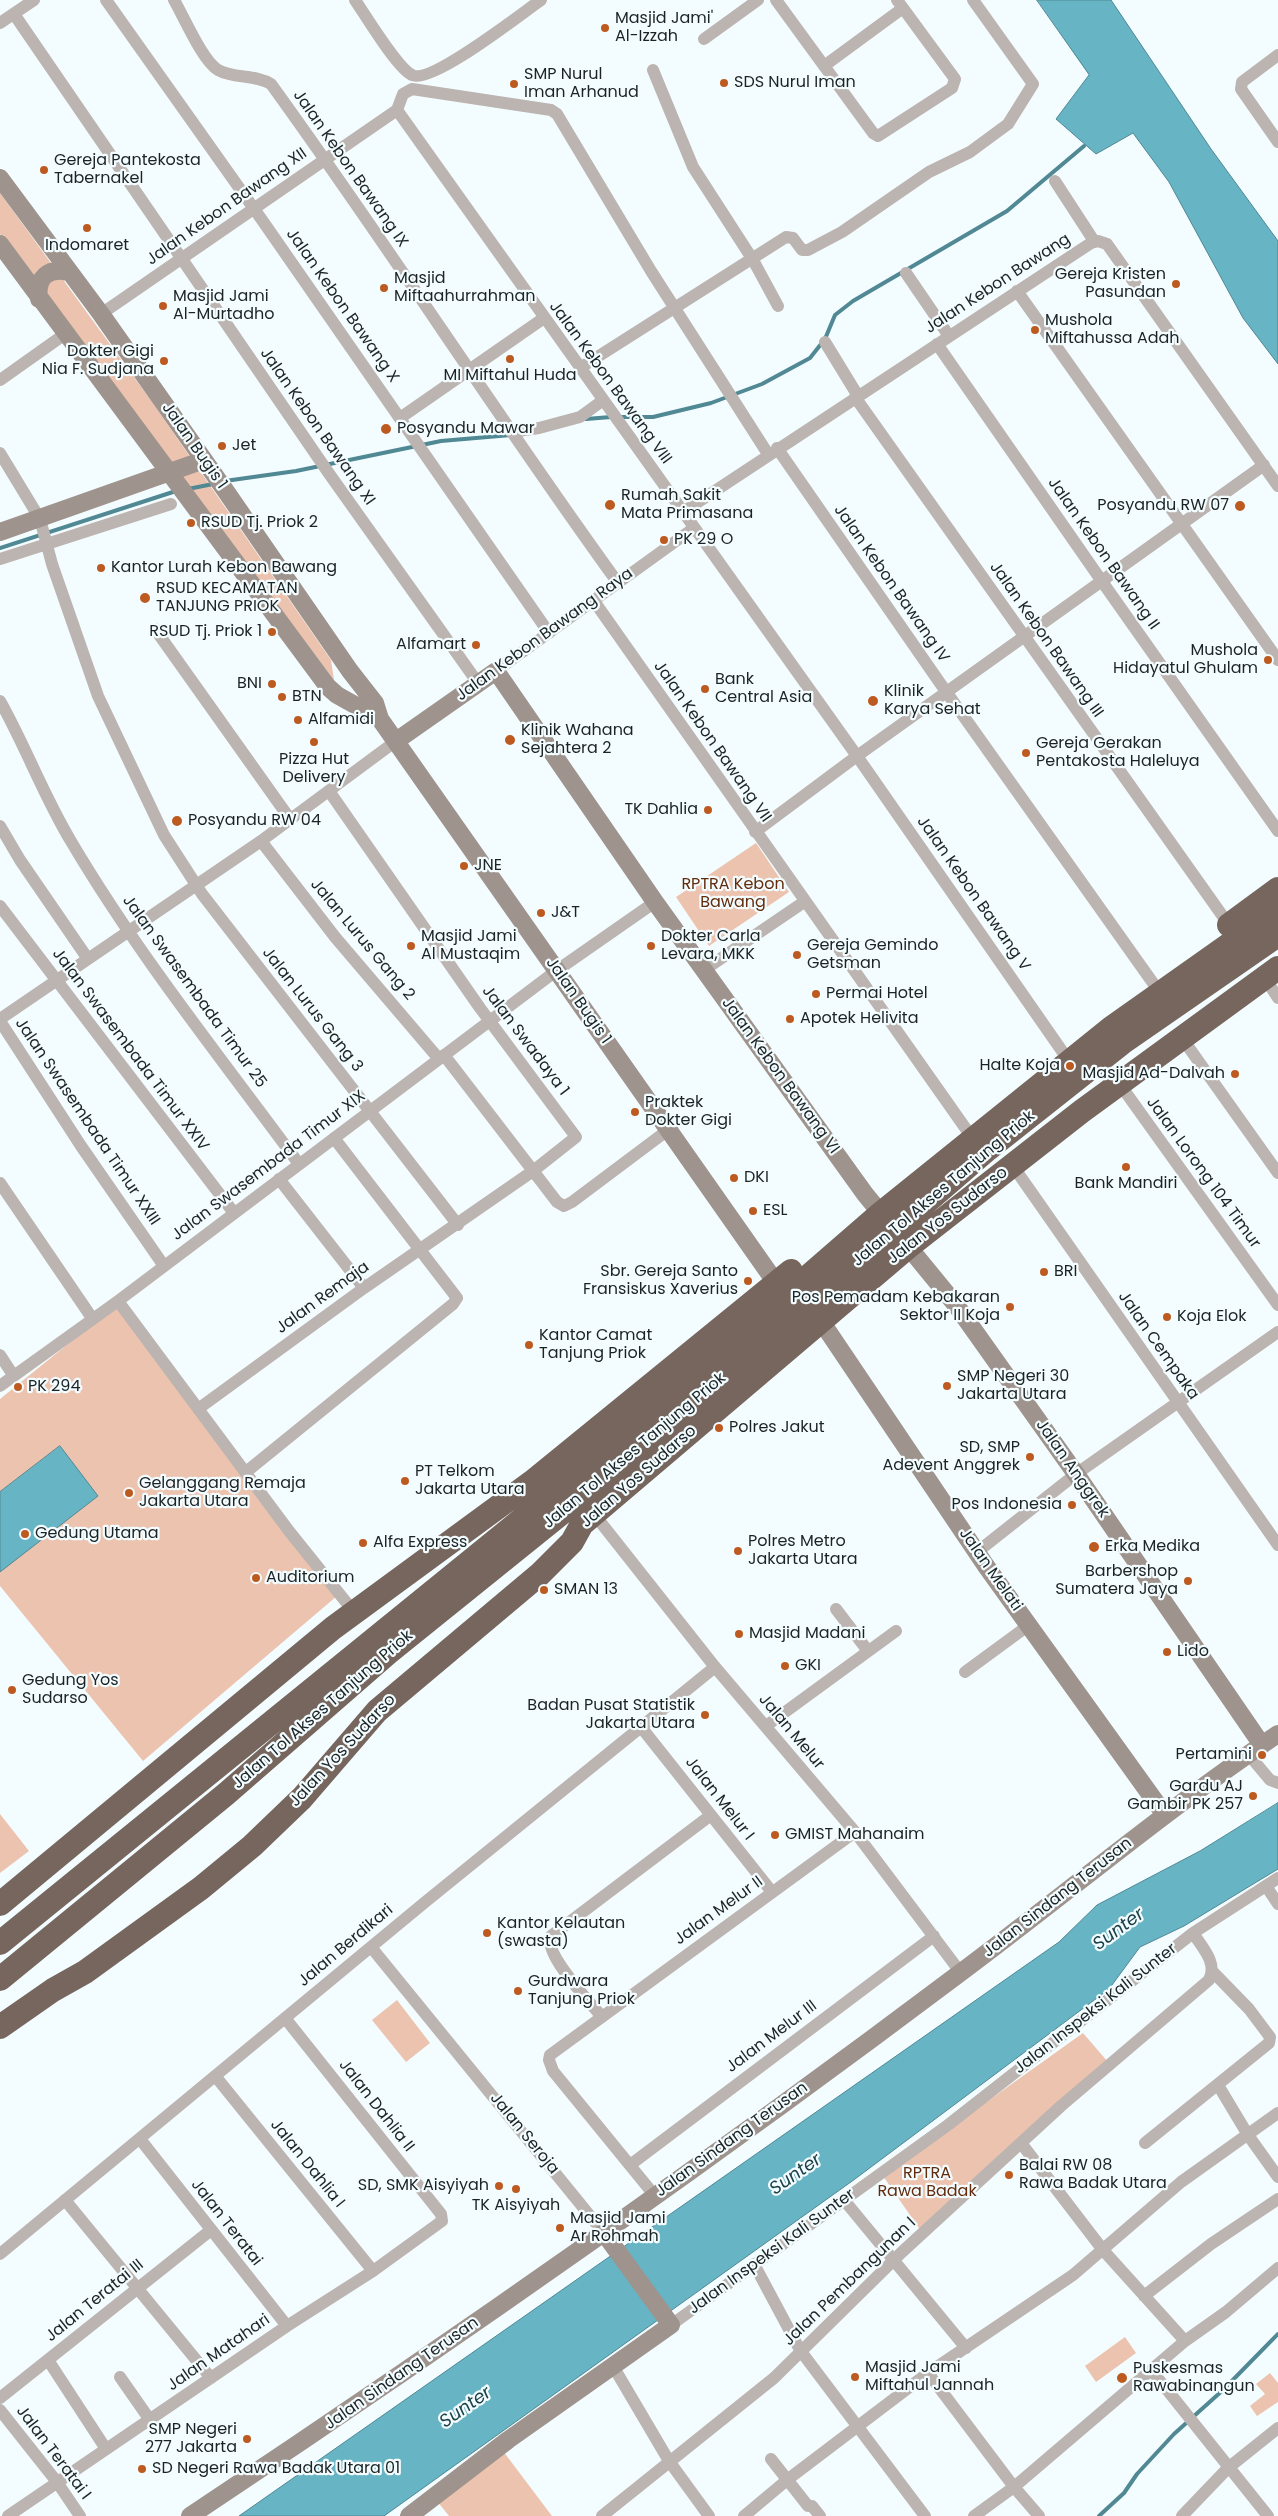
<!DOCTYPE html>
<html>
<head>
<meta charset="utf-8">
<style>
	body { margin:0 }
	canvas { display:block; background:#f3fcfe }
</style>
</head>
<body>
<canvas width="1278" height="2516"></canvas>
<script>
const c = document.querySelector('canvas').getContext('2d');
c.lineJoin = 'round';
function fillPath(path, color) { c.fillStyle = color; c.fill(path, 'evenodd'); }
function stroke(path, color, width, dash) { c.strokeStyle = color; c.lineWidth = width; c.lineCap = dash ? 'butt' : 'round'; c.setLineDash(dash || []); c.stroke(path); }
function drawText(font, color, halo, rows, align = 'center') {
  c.font = font + ' Poppins,sans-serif'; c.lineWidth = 4.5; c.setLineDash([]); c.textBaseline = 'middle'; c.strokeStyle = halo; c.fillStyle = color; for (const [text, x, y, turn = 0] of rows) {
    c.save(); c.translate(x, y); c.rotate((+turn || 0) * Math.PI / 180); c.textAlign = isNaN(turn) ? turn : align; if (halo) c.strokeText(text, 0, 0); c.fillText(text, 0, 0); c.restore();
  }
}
fillPath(new Path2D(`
	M0 193 152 402 331 660 334 680 0 234Z
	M756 843 789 892 709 946 676 897Z
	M115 1306 337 1596 143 1761 0 1586V1399Z
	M0 1814 29 1851 0 1873Z
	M397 2000 430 2043 406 2062 372 2020Z
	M1083 2033 1108 2062 921 2231 883 2176Z
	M1125 2337 1136 2353 1096 2382 1085 2366Z
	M1270 2373 1278 2383V2402L1257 2416 1250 2406 1265 2394 1256 2384Z
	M503 2451 552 2516H449L437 2501Z`), '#ecc3af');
const water = new Path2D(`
	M1037 0H1111L1211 149 1278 241V364L1243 318 1169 182 1133 133 1096 154 1056 119 1089 75Z
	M60 1446 98 1496 0 1572V1492Z
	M1278 1803V1869L1184 1926 1140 1947 1109 1989 855 2179 384 2516H239L1059 1942 1097 1905 1200 1851Z`);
fillPath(water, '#66b4c4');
stroke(water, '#508894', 1);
stroke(new Path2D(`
	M618 417H653L711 403 762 384 810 358 825 339 835 315 853 301 1007 211 1084 146
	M586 419 611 417
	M225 481 296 471 441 441 511 435
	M188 489 213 484
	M0 548 176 491
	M1099 2516 1124 2493 1137 2474 1174 2434 1223 2390 1278 2334`), '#508894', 4);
stroke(new Path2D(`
	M106 0 262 220 549 633
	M174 0C184 17 202 60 218 70 234 79 255 74 271 84 390 248 499 419 618 583
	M355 0C366 16 397 68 412 75 431 85 522 13 541 0
	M776 0 873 133 878 136 952 88 955 79 897 0
	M14 14 330 475 478 683
	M0 23 34 0
	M704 39 758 0
	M1278 55 1242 82 1241 89 1278 142
	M824 66 903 8
	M653 70 693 167 753 260 778 306
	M397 110 857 756 1062 1051
	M397 110 403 94 412 89 551 110 557 114 651 271 768 454
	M1055 181 1094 241
	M906 273 949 336
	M1017 291 1278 660
	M101 314 397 110
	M825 342 858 396
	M937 344 1101 580 1278 831
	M580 368 786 237 793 238 802 250H808L842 232 929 172 970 152 1008 124 1033 84 973 0
	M0 380 65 334
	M855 397 1229 925
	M400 418 544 318
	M511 432 539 428 580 417 602 401
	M777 448 940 683 1153 983
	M0 453 40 519 52 564 98 696 164 835 202 894 458 1225
	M683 512 1091 243 1098 241 1107 244 1278 486
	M0 559 171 504
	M594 601 966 1129
	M155 629 290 819
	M496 671 694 528
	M0 701C26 747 44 797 72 843 139 956 221 1058 299 1164
	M0 826 20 860 88 959
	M755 832 857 756 1264 465
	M261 841 335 937 439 1059
	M0 906 234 1213
	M704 970 804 902
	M1265 978 1278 998
	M0 1019 261 841 396 741
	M0 1021 81 1146 164 1266
	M1182 1038 1278 1173
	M444 1055 557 1202 564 1206 572 1202 668 1130
	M1119 1083 1278 1305
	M1013 1166 1278 1545
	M279 1179 364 1288
	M0 1183 92 1318
	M118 1301 289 1531 354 1612
	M0 1355 13 1375
	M0 1386 118 1301 556 971 655 902
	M198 1409 364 1288 533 1171 576 1137 480 1008 329 791
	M246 1472 453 1304 457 1298 334 1138
	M594 1514 715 1667 855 1832 961 1973
	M977 1552 1076 1474 1278 1332
	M836 1609 868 1651
	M965 1672 1029 1625
	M766 1726 896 1631
	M641 1727 772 1892
	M1249 1755 1270 1780 1278 1783
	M1266 1886 1278 1904
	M371 1947 604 2233
	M602 2017C590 2002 543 1954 551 1936L711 1815
	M216 2077 373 2271
	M1218 2085 1248 2135 1278 2177
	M140 2139 287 2326
	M1021 2143 1103 2250 1185 2341
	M1145 2143 1269 2043 1270 2037 1249 2009 1213 1972
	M630 2165 934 1936
	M655 2196 553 2071 549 2060 550 2055 855 1832
	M65 2200 211 2378
	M844 2200 966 2348
	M0 2254 424 1903 715 1667
	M754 2264 800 2350 925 2516
	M1144 2296 1211 2244 1278 2199
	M671 2325 948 2125 1193 1933 1278 1878
	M48 2360 106 2449
	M613 2366 669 2461 709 2516
	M1152 2371 1268 2516
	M928 2373 1014 2487 1039 2516
	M120 2377 150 2420
	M0 2398 211 2230
	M0 2410 57 2482 80 2516
	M771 2459 808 2506H812L820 2516
	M8 2516 287 2326 373 2271 442 2221 441 2214 285 2018
	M602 2516 774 2378 902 2252 1061 2106 1209 1980C1218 1963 1202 1947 1193 1933
	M744 2516 787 2480 928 2373 1073 2275 1181 2182 1278 2113
	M974 2516 1014 2487 1185 2341 1226 2312 1278 2268
	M1182 2516 1228 2468 1278 2428`), '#bcb4b0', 12);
stroke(new Path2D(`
	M0 178 101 314 225 490 350 671 375 703 380 719 776 1283
	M0 244 328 687 337 695 380 719
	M39 299C36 278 48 267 68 272
	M0 532 204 460
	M396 741 496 671 655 902 865 1194 956 1305 1076 1474 1262 1745
	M821 1321 986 1566 1165 1815
	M190 2516C452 2342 709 2162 960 1973 1066 1894 1168 1808 1278 1734
	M409 2516 508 2440 671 2325 604 2233`), '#9e938d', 18);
stroke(new Path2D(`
	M1229 925 1278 889
	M0 1904 333 1628 532 1482 791 1271
	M0 1943 622 1438 880 1214 1111 1028 1278 910
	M0 1979 226 1794 388 1653 625 1462 988 1149 1122 1043 1278 935
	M0 2027 53 1990 85 1972 201 1888 252 1846 302 1798 377 1711 540 1574 572 1542 582 1524 908 1247 1082 1111 1278 968`), '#76665e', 24);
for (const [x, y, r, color] of [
	[605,28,5,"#bd5a1f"],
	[724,83,5,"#bd5a1f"],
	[514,84,5,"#bd5a1f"],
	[44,170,5,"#bd5a1f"],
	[87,228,5,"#bd5a1f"],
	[1176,284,5,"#bd5a1f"],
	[384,288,5,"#bd5a1f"],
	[163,306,5,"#bd5a1f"],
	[1035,330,5,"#bd5a1f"],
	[510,359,5,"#bd5a1f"],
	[164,361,5,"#bd5a1f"],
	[386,429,6,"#bd5a1f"],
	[222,446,5,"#bd5a1f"],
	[610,505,6,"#bd5a1f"],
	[1240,506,6,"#bd5a1f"],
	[191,523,5,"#bd5a1f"],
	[664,540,5,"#bd5a1f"],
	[101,568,5,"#bd5a1f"],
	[145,598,6,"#bd5a1f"],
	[272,632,5,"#bd5a1f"],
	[476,645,5,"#bd5a1f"],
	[1268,660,5,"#bd5a1f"],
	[272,684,5,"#bd5a1f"],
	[705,689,5,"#bd5a1f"],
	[282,697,5,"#bd5a1f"],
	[873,701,6,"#bd5a1f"],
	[298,720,5,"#bd5a1f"],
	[510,740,6,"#bd5a1f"],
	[314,742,5,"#bd5a1f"],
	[1026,753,5,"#bd5a1f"],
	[708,810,5,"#bd5a1f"],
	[177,821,6,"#bd5a1f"],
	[464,866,5,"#bd5a1f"],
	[541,913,5,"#bd5a1f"],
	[411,946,5,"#bd5a1f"],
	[651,946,5,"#bd5a1f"],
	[797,955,5,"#bd5a1f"],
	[816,994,5,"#bd5a1f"],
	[790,1019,5,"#bd5a1f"],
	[1070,1066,5,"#bd5a1f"],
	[1235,1074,5,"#bd5a1f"],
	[635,1112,5,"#bd5a1f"],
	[1126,1167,5,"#bd5a1f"],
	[734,1178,5,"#bd5a1f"],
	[753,1211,5,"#bd5a1f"],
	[1044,1272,5,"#bd5a1f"],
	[748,1281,5,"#bd5a1f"],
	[1010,1307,5,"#bd5a1f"],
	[1167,1317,5,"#bd5a1f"],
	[529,1345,5,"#bd5a1f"],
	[947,1386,5,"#bd5a1f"],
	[18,1387,5,"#bd5a1f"],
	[719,1428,5,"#bd5a1f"],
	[1030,1457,5,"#bd5a1f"],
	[405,1481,5,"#bd5a1f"],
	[129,1493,5,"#bd5a1f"],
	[1072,1505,5,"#bd5a1f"],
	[25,1534,5,"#bd5a1f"],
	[363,1543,5,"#bd5a1f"],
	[1094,1547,6,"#bd5a1f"],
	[738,1551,5,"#bd5a1f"],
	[256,1578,5,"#bd5a1f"],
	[1188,1581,5,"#bd5a1f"],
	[544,1590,5,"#bd5a1f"],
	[739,1634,5,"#bd5a1f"],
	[1167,1652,5,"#bd5a1f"],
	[785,1666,5,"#bd5a1f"],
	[12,1690,5,"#bd5a1f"],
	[705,1715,5,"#bd5a1f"],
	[1262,1755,5,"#bd5a1f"],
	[1253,1796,5,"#bd5a1f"],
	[775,1835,5,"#bd5a1f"],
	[487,1933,5,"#bd5a1f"],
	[518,1991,5,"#bd5a1f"],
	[1009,2175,5,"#bd5a1f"],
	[499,2186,5,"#bd5a1f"],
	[516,2189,5,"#bd5a1f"],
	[560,2228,5,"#bd5a1f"],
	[855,2377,5,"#bd5a1f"],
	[1122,2378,6,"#bd5a1f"],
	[247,2439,5,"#bd5a1f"],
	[142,2469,5,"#bd5a1f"]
]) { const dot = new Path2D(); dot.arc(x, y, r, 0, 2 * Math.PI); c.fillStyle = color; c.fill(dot); stroke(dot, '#f3fcfe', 2); }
drawText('16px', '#1b2325', '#f3fcfe', [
	["Masjid Jami'",615,19],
	["Al-Izzah",615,37],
	["SMP Nurul",524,75],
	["Iman Arhanud",524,93],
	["SDS Nurul Iman",734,83],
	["Gereja Pantekosta",54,161],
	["Tabernakel",54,179],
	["Indomaret",87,246,"center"],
	["Gereja Kristen",1166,275,"right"],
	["Pasundan",1166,293,"right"],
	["Masjid",394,279],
	["Miftaahurrahman",394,297],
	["Masjid Jami",173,297],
	["Al-Murtadho",173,315],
	["Mushola",1045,321],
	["Miftahussa Adah",1045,339],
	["Dokter Gigi",154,352,"right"],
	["Nia F. Sudjana",154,370,"right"],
	["MI Miftahul Huda",510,376,"center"],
	["Posyandu Mawar",397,429],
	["Jet",232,446],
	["Rumah Sakit",621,496],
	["Mata Primasana",621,514],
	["Posyandu RW 07",1229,506,"right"],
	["RSUD Tj. Priok 2",201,523],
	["PK 29 O",674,540],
	["Kantor Lurah Kebon Bawang",111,568],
	["RSUD KECAMATAN",156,589],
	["TANJUNG PRIOK",156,607],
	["RSUD Tj. Priok 1",262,632,"right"],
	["Alfamart",466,645,"right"],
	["Mushola",1258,651,"right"],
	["Hidayatul Ghulam",1258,669,"right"],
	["Bank",715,680],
	["Central Asia",715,698],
	["BNI",262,684,"right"],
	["Klinik",884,692],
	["Karya Sehat",884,710],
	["BTN",292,697],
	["Alfamidi",308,720],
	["Klinik Wahana",521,731],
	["Sejahtera 2",521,749],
	["Gereja Gerakan",1036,744],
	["Pentakosta Haleluya",1036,762],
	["Pizza Hut",314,760,"center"],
	["Delivery",314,778,"center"],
	["TK Dahlia",698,810,"right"],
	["Posyandu RW 04",188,821],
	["JNE",474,866],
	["J&T",551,913],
	["Masjid Jami",421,937],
	["Al Mustaqim",421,955],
	["Dokter Carla",661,937],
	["Levara, MKK",661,955],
	["Gereja Gemindo",807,946],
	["Getsman",807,964],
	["Permai Hotel",826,994],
	["Apotek Helivita",800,1019],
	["Halte Koja",1060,1066,"right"],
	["Masjid Ad-Dalvah",1225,1074,"right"],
	["Praktek",645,1103],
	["Dokter Gigi",645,1121],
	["DKI",744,1178],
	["Bank Mandiri",1126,1184,"center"],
	["ESL",763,1211],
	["Sbr. Gereja Santo",738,1272,"right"],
	["Fransiskus Xaverius",738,1290,"right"],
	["BRI",1054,1272],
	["Pos Pemadam Kebakaran",1000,1298,"right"],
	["Sektor II Koja",1000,1316,"right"],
	["Koja Elok",1177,1317],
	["Kantor Camat",539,1336],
	["Tanjung Priok",539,1354],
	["SMP Negeri 30",957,1377],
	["Jakarta Utara",957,1395],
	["PK 294",28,1387],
	["Polres Jakut",729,1428],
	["SD, SMP",1020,1448,"right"],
	["Adevent Anggrek",1020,1466,"right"],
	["PT Telkom",415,1472],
	["Jakarta Utara",415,1490],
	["Gelanggang Remaja",139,1484],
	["Jakarta Utara",139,1502],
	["Pos Indonesia",1062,1505,"right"],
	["Gedung Utama",35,1534],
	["Polres Metro",748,1542],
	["Jakarta Utara",748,1560],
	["Alfa Express",373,1543],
	["Erka Medika",1105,1547],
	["Barbershop",1178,1572,"right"],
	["Sumatera Jaya",1178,1590,"right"],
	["Auditorium",266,1578],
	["SMAN 13",554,1590],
	["Masjid Madani",749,1634],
	["Lido",1177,1652],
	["GKI",795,1666],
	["Gedung Yos",22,1681],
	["Sudarso",22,1699],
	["Badan Pusat Statistik",695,1706,"right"],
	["Jakarta Utara",695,1724,"right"],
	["Pertamini",1252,1755,"right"],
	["Gardu AJ",1243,1787,"right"],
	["Gambir PK 257",1243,1805,"right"],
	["GMIST Mahanaim",785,1835],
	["Kantor Kelautan",497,1924],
	["(swasta)",497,1942],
	["Gurdwara",528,1982],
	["Tanjung Priok",528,2000],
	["Balai RW 08",1019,2166],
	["Rawa Badak Utara",1019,2184],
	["SD, SMK Aisyiyah",489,2186,"right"],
	["TK Aisyiyah",516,2206,"center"],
	["Masjid Jami",570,2219],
	["Ar Rohmah",570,2237],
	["Masjid Jami",865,2368],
	["Miftahul Jannah",865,2386],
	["Puskesmas",1133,2369],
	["Rawabinangun",1133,2387],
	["SMP Negeri",237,2430,"right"],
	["277 Jakarta",237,2448,"right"],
	["SD Negeri Rawa Badak Utara 01",152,2469]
], 'left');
drawText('16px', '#1b2325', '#f3fcfe', [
	["Jalan Kebon Bawang IX",350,169,55],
	["Jalan Kebon Bawang XII",227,207,-35],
	["Jalan Kebon Bawang",998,284,-33],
	["Jalan Kebon Bawang X",342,306,55],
	["Jalan Kebon Bawang VIII",610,383,54],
	["Jalan Kebon Bawang XI",317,427,55],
	["Jalan Bugis 1",194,446,55],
	["Jalan Kebon Bawang II",1103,554,55],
	["Jalan Kebon Bawang IV",891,584,55],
	["Jalan Kebon Bawang Raya",545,635,-36],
	["Jalan Kebon Bawang III",1046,640,55],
	["Jalan Kebon Bawang VII",712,742,55],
	["Jalan Kebon Bawang V",973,894,55],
	["Jalan Lurus Gang 2",362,940,50],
	["Jalan Swasembada Timur 25",194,992,54],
	["Jalan Bugis 1",578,1001,55],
	["Jalan Lurus Gang 3",312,1010,52],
	["Jalan Swadaya 1",525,1041,53],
	["Jalan Swasembada Timur XXIV",130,1050,53],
	["Jalan Kebon Bawang VI",780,1076,54],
	["Jalan Swasembada Timur XXIII",87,1122,56],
	["Jalan Swasembada Timur XIX",269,1166,-37],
	["Jalan Lorong 104 Timur",1203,1173,54],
	["Jalan Tol Akses Tanjung Priok",944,1189,-40],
	["Jalan Yos Sudarso",948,1216,-38],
	["Jalan Remaja",323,1298,-36],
	["Jalan Cempaka",1158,1346,55],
	["Jalan Tol Akses Tanjung Priok",635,1451,-40],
	["Jalan Anggrek",1072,1469,55],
	["Jalan Yos Sudarso",639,1477,-41],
	["Jalan Melati",990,1570,55],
	["Jalan Tol Akses Tanjung Priok",323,1710,-41],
	["Jalan Melur",791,1732,50],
	["Jalan Yos Sudarso",343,1751,-47],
	["Jalan Melur I",719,1799,52],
	["Jalan Sindang Terusan",1058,1898,-38],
	["Jalan Melur II",719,1911,-36],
	["Jalan Berdikari",346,1946,-40],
	["Jalan Inspeksi Kali Sunter",1096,2009,-38],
	["Jalan Melur III",772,2037,-37],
	["Jalan Dahlia II",376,2106,52],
	["Jalan Seroja",524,2134,51],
	["Jalan Sindang Terusan",732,2140,-36],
	["Jalan Dahlia I",307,2164,51],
	["Jalan Teratai",226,2223,52],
	["Jalan Inspeksi Kali Sunter",772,2252,-36],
	["Jalan Pembangunan I",850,2282,-44],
	["Jalan Teratai III",95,2301,-39],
	["Jalan Matahari",219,2353,-35],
	["Jalan Sindang Terusan",402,2374,-35],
	["Jalan Teratai I",53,2453,53]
]);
drawText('16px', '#622c0c', '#f3fcfe', [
	["RPTRA Kebon",733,885],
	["Bawang",733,903],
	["RPTRA",927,2174],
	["Rawa Badak",927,2192]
]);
drawText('italic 18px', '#1c4149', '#f3fcfe', [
	["Sunter",1119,1930,-36],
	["Sunter",796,2175,-35],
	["Sunter",466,2408,-35]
]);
</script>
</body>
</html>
